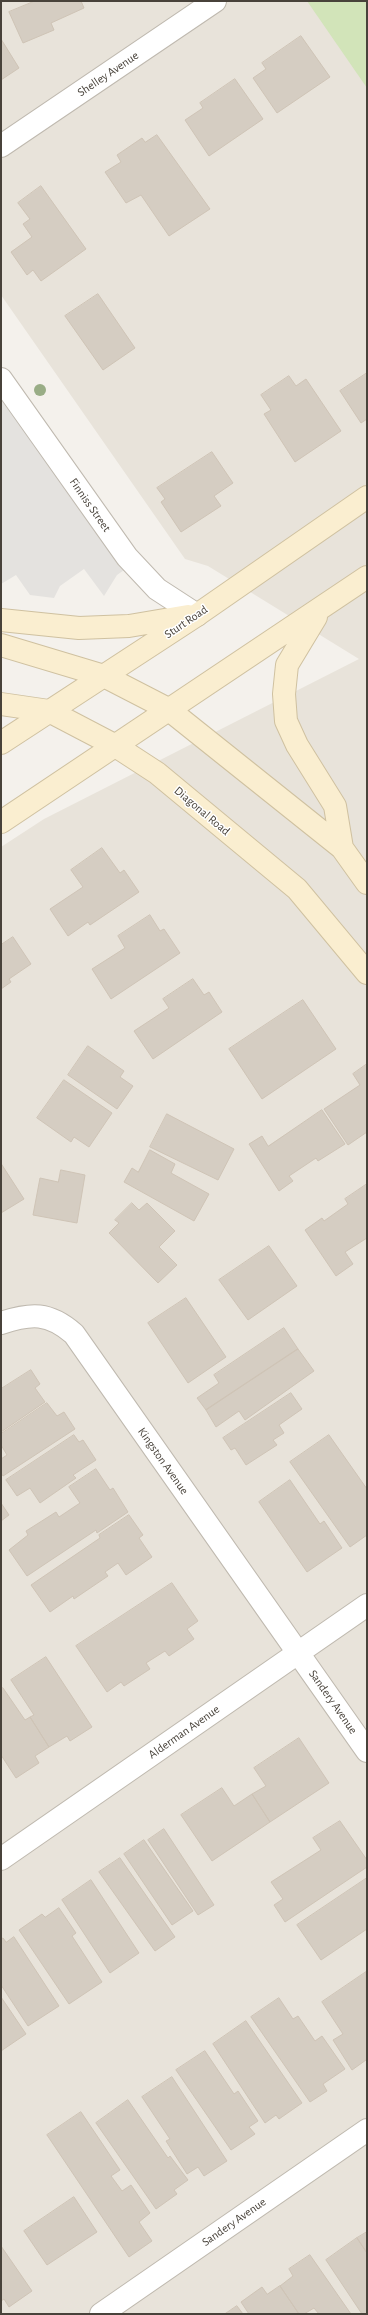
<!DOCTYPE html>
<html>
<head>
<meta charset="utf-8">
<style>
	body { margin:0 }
	#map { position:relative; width:368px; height:2315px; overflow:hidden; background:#f4f1ec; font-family:"Alegreya Sans",sans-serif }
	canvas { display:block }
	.frame { position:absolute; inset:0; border:2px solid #48423a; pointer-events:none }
</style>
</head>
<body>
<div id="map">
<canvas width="368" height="2315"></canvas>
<div class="frame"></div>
</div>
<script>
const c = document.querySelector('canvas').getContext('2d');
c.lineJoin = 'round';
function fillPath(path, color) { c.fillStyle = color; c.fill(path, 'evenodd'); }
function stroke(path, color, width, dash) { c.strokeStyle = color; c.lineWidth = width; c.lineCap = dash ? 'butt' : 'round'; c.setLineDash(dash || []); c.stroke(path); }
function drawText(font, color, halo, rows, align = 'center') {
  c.font = font + ' "Alegreya Sans",sans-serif'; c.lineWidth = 3; c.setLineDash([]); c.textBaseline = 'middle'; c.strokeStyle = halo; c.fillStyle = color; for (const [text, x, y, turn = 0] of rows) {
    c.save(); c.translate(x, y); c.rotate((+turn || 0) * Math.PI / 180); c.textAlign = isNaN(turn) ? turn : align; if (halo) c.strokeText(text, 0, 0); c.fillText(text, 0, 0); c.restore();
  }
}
fillPath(new Path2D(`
	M1 1H367V2314H1V847L44 819 359 659 208 566 185 559 1 295Z`), '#e8e3da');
fillPath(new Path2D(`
	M307 1H367V88Z`), '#d2e4b9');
fillPath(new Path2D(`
	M1 380 134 563 117 575 104 596 84 569 60 586 54 598 30 595 16 575 1 584Z`), '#e4e2df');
const building = new Path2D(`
	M35 1H81L84 8 51 23 54 30 23 43 9 12Z
	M301 36 330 77 277 113 253 78 266 69 262 63Z
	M1 39 19 68 1 80Z
	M235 79 263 119 209 156 185 120 203 108 200 103Z
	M157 135 210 209 169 236 141 195 126 203 105 172 121 162 117 155 142 138 145 142Z
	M41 186 86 249 41 281 33 270 27 275 11 252 32 237 23 224 30 219 18 203Z
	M98 294 135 348 103 370 65 316Z
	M367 373V419L361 423 340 391Z
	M289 376 296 386 306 379 341 431 295 462 264 414 271 410 261 395Z
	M212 452 233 483 214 496 221 506 181 532 161 502 165 499 157 488Z
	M102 848 120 873 124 870 139 892 90 925 88 922 68 936 50 909 83 887 71 870Z
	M150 915 160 931 164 929 180 953 111 999 92 969 125 948 118 936Z
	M13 937 31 964 9 979 11 982 1 989V945Z
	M193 979 204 995 209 992 222 1012 153 1059 134 1031 169 1008 163 999Z
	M303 1000 336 1049 262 1099 229 1049Z
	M88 1046 124 1071 120 1077 133 1086 117 1109 68 1075Z
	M367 1064V1132L348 1145 324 1109 360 1085 353 1074Z
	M64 1080 112 1113 89 1147 74 1137 71 1142 37 1118Z
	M322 1110 345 1144 318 1161 316 1158 289 1176 293 1181 279 1191 249 1144 262 1136 268 1146Z
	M167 1114 234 1149 218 1180 150 1147Z
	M150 1150 175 1164 171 1173 209 1194 194 1221 124 1182 132 1168 138 1172Z
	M2 1165 24 1199 1 1213V1166Z
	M61 1170 85 1175 77 1223 33 1215 40 1178 58 1182Z
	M367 1184V1238L345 1252 353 1264 336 1276 305 1230 322 1218 324 1221 348 1204 345 1199Z
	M132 1203 139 1210 147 1203 175 1231 159 1247 177 1265 158 1283 109 1233 119 1223 115 1220Z
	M269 1246 297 1286 248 1320 219 1280Z
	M186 1298 226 1357 188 1383 148 1323Z
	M284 1328 298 1349 206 1410 197 1398 219 1383 214 1375Z
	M298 1349 314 1371 245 1420 239 1411 216 1427 206 1410Z
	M31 1370 40 1384 35 1388 45 1402 1 1432V1389Z
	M291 1393 302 1409 279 1425 284 1433 273 1440 277 1445 246 1465 235 1448 231 1450 223 1438Z
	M47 1403 57 1416 64 1412 75 1429 3 1476 1 1473V1459L7 1455 1 1445V1434Z
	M74 1435 79 1442 83 1440 96 1460 73 1475 76 1478 40 1503 30 1488 17 1496 6 1480Z
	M329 1435 367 1489V1535L350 1547 290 1462Z
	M96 1469 110 1490 113 1488 128 1512 97 1533 96 1530 27 1576 9 1550 28 1535 26 1531 56 1512 59 1517 80 1503 69 1487Z
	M290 1480 320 1524 324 1521 342 1548 307 1572 259 1502Z
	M1 1503 9 1515 1 1521Z
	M129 1515 143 1535 139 1538 152 1557 126 1575 118 1563 105 1572 108 1576 74 1599 73 1596 50 1612 31 1585 100 1538 99 1535Z
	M172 1583 198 1621 187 1629 194 1639 169 1656 165 1651 146 1663 150 1669 124 1686 121 1682 107 1692 76 1646Z
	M46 1657 92 1727 70 1741 67 1736 49 1747 30 1717 34 1715 11 1680Z
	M3 1688 25 1720 30 1717 49 1747 35 1756 39 1763 16 1778 1 1755V1689Z
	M299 1738 329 1783 270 1822 252 1794 266 1786 254 1768Z
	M222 1788 234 1806 252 1794 270 1822 212 1861 181 1815Z
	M340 1821 367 1860V1867L285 1922 274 1905 283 1899 271 1882 321 1850 313 1838Z
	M164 1829 214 1905 198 1915 148 1840Z
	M144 1840 193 1911 172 1925 124 1854Z
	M120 1858 175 1937 155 1951 99 1872Z
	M367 1878V1929L321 1960 297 1925Z
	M91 1880 139 1953 110 1973 62 1900Z
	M59 1908 76 1933 72 1936 102 1982 69 2004 19 1930 42 1914 45 1917Z
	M14 1937 59 2006 28 2026 1 1985V1939L3 1938 6 1942Z
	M366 1972 367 2062 366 2060 352 2070 333 2040 343 2034 322 2002Z
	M1 1997 26 2034 1 2051Z
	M279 1998 293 2019 298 2016 315 2041 322 2036 345 2069 323 2084 327 2091 310 2102 251 2017Z
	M246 2021 302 2103 279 2119 276 2115 265 2123 213 2044Z
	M205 2051 234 2094 238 2091 258 2121 249 2127 255 2134 231 2150 176 2070Z
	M172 2077 227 2161 204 2176 198 2167 187 2174 166 2141 170 2139 142 2097Z
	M128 2100 168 2158 170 2156 188 2180 174 2190 177 2194 156 2209 96 2123Z
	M81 2112 120 2170 111 2176 122 2191 131 2185 150 2213 139 2222 152 2241 129 2257 47 2135Z
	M74 2197 97 2232 47 2265 24 2231Z
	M367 2232V2253L357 2238Z
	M357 2238 367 2253V2314H362L326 2260Z
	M1 2246 32 2291 9 2307 4 2299 1 2301Z
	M310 2255 351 2314H319L314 2308 304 2314H299L280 2286 293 2276 289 2269Z
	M280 2286 299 2314H249L241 2302 262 2287 267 2294Z
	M237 2306 243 2314H225Z`);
fillPath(building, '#d5cdc2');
stroke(building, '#cfc4b6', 1);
const street = new Path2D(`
	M1 146 215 1
	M1 379 127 557 157 589 197 615
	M1 1323C31 1313 49 1312 74 1334L367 1751
	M1 1859 367 1605
	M101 2314 367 2130`);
const secondary = new Path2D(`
	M316 617 287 665 284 694 286 721 297 745 335 806 342 848
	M1 620 79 628 129 626 188 616
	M1 645 104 676 168 709 342 848 367 883
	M1 704 49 711 114 745 157 773 297 889 367 973
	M1 743 197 615 367 497
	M1 822 367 577`);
stroke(street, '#bfb9af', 24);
stroke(secondary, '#cfc1a0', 24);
stroke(street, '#fff', 22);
stroke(secondary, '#faeed0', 22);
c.fillStyle = '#99ad86';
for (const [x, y] of [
	[40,390]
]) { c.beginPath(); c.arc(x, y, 6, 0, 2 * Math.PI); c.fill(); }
drawText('12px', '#48423a', '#fff', [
	["Shelley Avenue",108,74,-34],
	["Finniss Street",90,505,55],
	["Sturt Road",186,622,-34],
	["Diagonal Road",202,811,40],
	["Kingston Avenue",163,1461,55],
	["Sandery Avenue",333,1702,55],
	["Alderman Avenue",184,1732,-35],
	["Sandery Avenue",234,2222,-35]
]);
</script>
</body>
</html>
